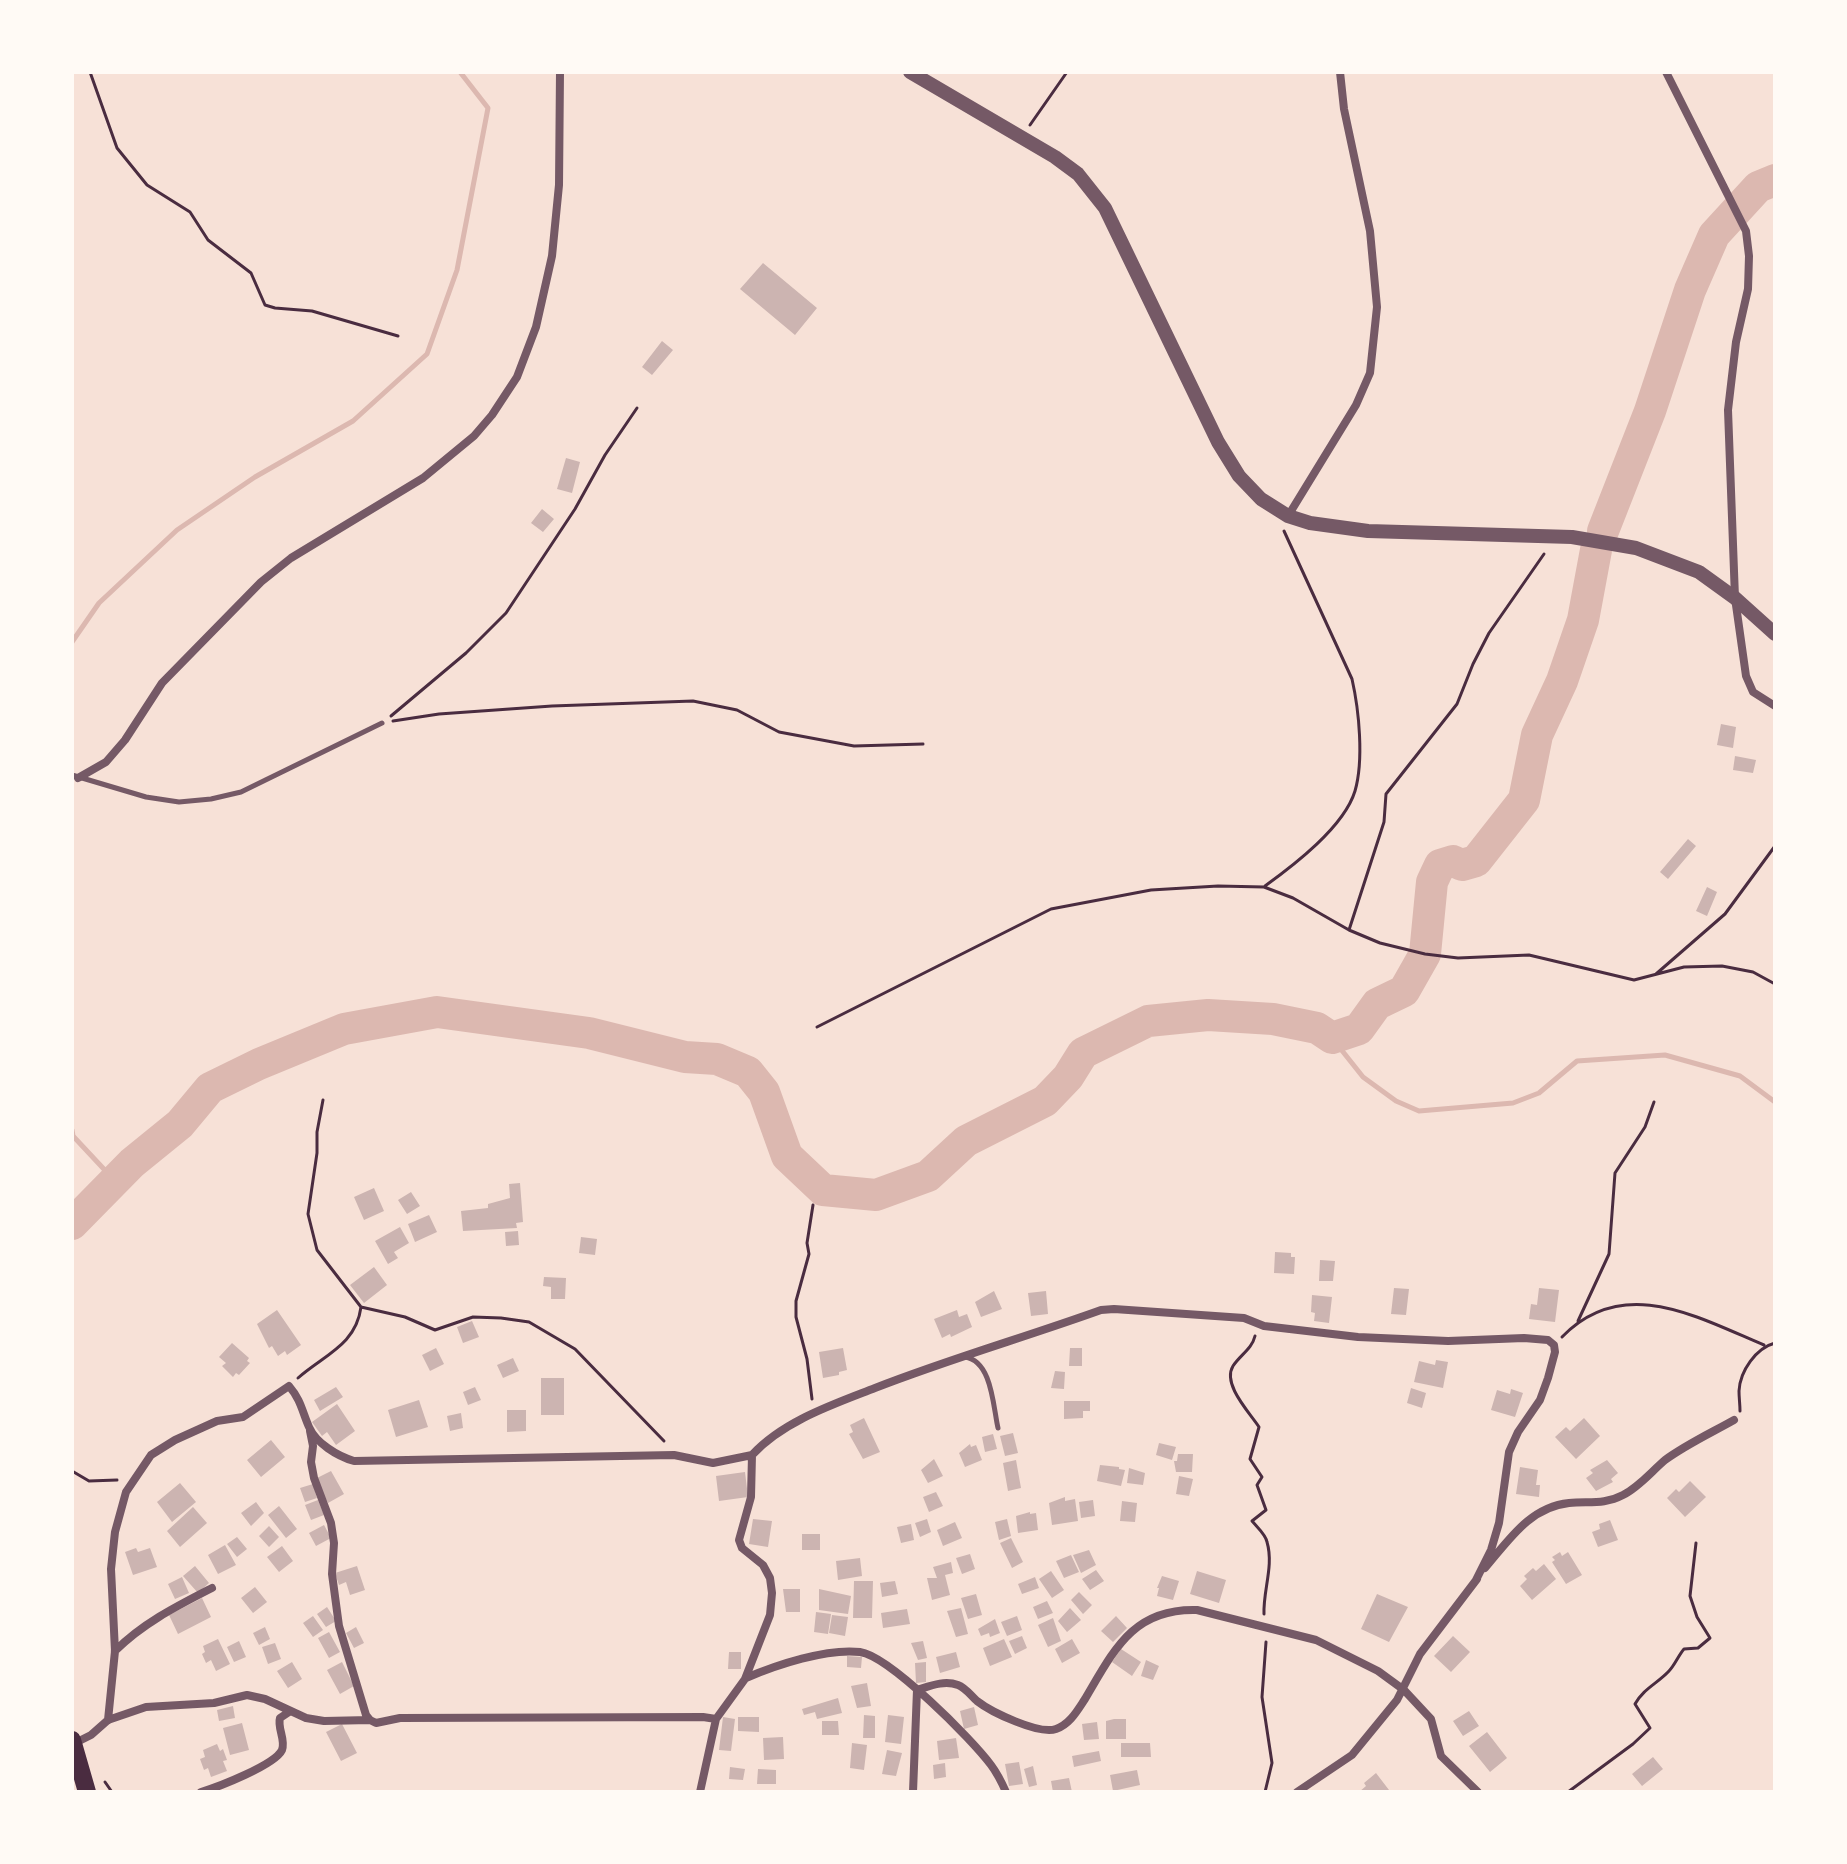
<!DOCTYPE html>
<html>
<head>
<meta charset="utf-8">
<style>
	body { margin:0 }
	#map { position:relative; width:1847px; height:1864px; overflow:hidden; background:#f7e1d7; font-family:Ubuntu,sans-serif }
	canvas { display:block }
	.frame { position:absolute; inset:0; border:74px solid #fffaf5; pointer-events:none }
</style>
</head>
<body>
<div id="map">
<canvas width="1847" height="1864"></canvas>
<div class="frame"></div>
</div>
<script>
const c = document.querySelector('canvas').getContext('2d');
c.lineJoin = 'round';
function stroke(path, color, width, dash) { c.strokeStyle = color; c.lineWidth = width; c.lineCap = dash ? 'butt' : 'round'; c.setLineDash(dash || []); c.stroke(path); }
function fillPath(path, color) { c.fillStyle = color; c.fill(path, 'evenodd'); }
stroke(new Path2D(`
	M72 642 99 603 177 530 255 477 353 421 427 354 457 270 488 108 460 72
	M1332 1038 1363 1077 1396 1101 1419 1111 1513 1103 1539 1093 1577 1061 1665 1055 1740 1076 1775 1102
	M72 1130 73 1136 115 1181`), '#dcb8b0', 5);
stroke(new Path2D(`
	M1603 531 1650 411 1690 290 1714 235 1758 187 1775 180
	M72 1224 132 1163 180 1124 210 1088 259 1064 344 1029 437 1012 589 1033 685 1057 717 1059 748 1072 764 1092 787 1156 823 1190 876 1195 928 1176 966 1141 1045 1101 1068 1077 1083 1053 1148 1021 1208 1015 1273 1019 1317 1028 1332 1038 1359 1029 1377 1004 1404 991 1425 954 1432 882 1440 865 1453 861 1462 865 1476 861 1524 800 1537 735 1562 681 1583 620 1596 550`), '#dcb8b0', 32);
fillPath(new Path2D(`
	M763 263 817 308 795 335 740 289Z
	M662 341 673 350 652 375 642 367Z
	M566 458 580 462 572 493 557 489Z
	M542 509 554 519 543 532 531 523Z
	M1721 724 1736 727 1733 748 1717 745Z
	M1735 756 1756 760 1753 773 1733 770Z
	M1688 839 1696 846 1668 879 1660 872Z
	M1707 887 1717 892 1707 916 1696 911Z
	M520 1183 523 1222 516 1223 517 1228 463 1231 461 1211 488 1208V1204L510 1198 509 1184Z
	M374 1188 384 1211 364 1220 354 1197Z
	M411 1192 420 1206 407 1214 398 1200Z
	M429 1215 437 1232 415 1242 408 1224Z
	M400 1227 409 1243 394 1252 398 1258 388 1264 375 1241Z
	M518 1231 519 1245 506 1246 505 1232Z
	M581 1237 597 1239 595 1255 579 1253Z
	M1275 1252 1291 1253V1257H1295L1294 1274 1274 1273Z
	M1320 1260 1335 1261 1333 1281H1319Z
	M374 1267 387 1285 364 1303 350 1285Z
	M544 1277 566 1278 565 1299H551V1287L543 1286Z
	M1394 1288 1409 1289 1406 1315 1391 1314Z
	M1539 1288 1559 1290 1555 1322 1529 1319 1531 1304 1537 1305Z
	M994 1291 1002 1309 981 1317 975 1302Z
	M1046 1291 1048 1314 1031 1316 1028 1293Z
	M1312 1295 1332 1297 1329 1323 1314 1321 1315 1313 1311 1312Z
	M277 1310 301 1345 287 1355 285 1351 278 1356 272 1346 269 1348 257 1324Z
	M957 1310 959 1317 967 1314 972 1327 951 1337 950 1334 942 1338 934 1319Z
	M472 1321 479 1337 463 1343 457 1327Z
	M232 1343 249 1358 247 1361 250 1363 239 1375 236 1373 233 1377 222 1366 226 1363 219 1357Z
	M436 1348 444 1364 430 1371 422 1355Z
	M843 1348 847 1370 839 1372V1375L823 1378 819 1352Z
	M1070 1348H1082V1366H1069Z
	M513 1358 519 1371 503 1378 497 1365Z
	M1436 1360 1448 1362 1443 1388 1414 1382 1419 1361 1435 1365Z
	M1055 1371 1065 1372 1064 1389 1051 1388Z
	M541 1378H564V1415H541Z
	M336 1387 343 1397 320 1411 314 1400Z
	M475 1387 481 1400 468 1405 463 1392Z
	M1411 1388 1426 1393 1422 1408 1407 1403Z
	M1511 1389 1523 1393 1515 1417 1491 1410 1497 1390 1510 1394Z
	M419 1400 428 1427 396 1437 388 1410Z
	M1064 1401H1090V1411H1083V1418L1064 1419Z
	M337 1404 355 1431 336 1445 327 1432 322 1436 312 1422Z
	M507 1410H526V1431L507 1432Z
	M461 1413 463 1428 450 1431 447 1416Z
	M864 1418 880 1452 863 1459 849 1434 853 1432 850 1425Z
	M1584 1418 1600 1436 1576 1459 1555 1437 1566 1427 1570 1431Z
	M1013 1433 1018 1453 1005 1456 1000 1436Z
	M993 1434 997 1449 985 1452 982 1437Z
	M271 1440 285 1457 261 1477 247 1460Z
	M1159 1443 1176 1447 1172 1460 1156 1455Z
	M970 1444 971 1447 976 1445 982 1460 965 1467 959 1453Z
	M1178 1454H1193L1192 1472H1176L1174 1461H1177Z
	M934 1459 943 1476 928 1483 921 1470Z
	M1016 1460 1021 1488 1008 1491 1003 1463Z
	M1607 1460 1618 1473 1611 1479 1613 1482 1596 1491 1586 1478 1593 1473 1590 1470Z
	M1100 1465 1119 1467V1469L1125 1470 1121 1486 1097 1481Z
	M1520 1467 1538 1470 1536 1485H1540L1539 1497 1516 1494Z
	M1129 1468 1145 1473 1143 1485 1127 1483Z
	M331 1471 344 1494 328 1503 315 1479Z
	M745 1472 748 1497 719 1501 716 1476Z
	M1179 1476 1193 1479 1189 1496 1176 1494Z
	M1690 1481 1706 1497 1685 1517 1667 1498 1676 1489 1679 1492Z
	M180 1483 196 1502 172 1522 157 1502Z
	M313 1484 317 1498 305 1502 300 1488Z
	M936 1492 943 1506 929 1512 923 1497Z
	M1065 1497V1501L1075 1499 1078 1521 1052 1525 1049 1503Z
	M318 1500 324 1515 311 1520 305 1505Z
	M1093 1500 1095 1516 1081 1518 1079 1502Z
	M1122 1501 1137 1503 1135 1522 1120 1521Z
	M256 1502 264 1513 251 1526 241 1513Z
	M279 1506 297 1529 286 1538 268 1515Z
	M193 1507 207 1523 180 1547 167 1531Z
	M1030 1512V1514L1036 1513 1038 1530 1018 1533 1016 1516Z
	M753 1519 772 1521 768 1547 749 1544Z
	M927 1519 931 1532 920 1537 915 1523Z
	M1007 1519 1011 1536 999 1540 995 1522Z
	M1610 1520 1618 1540 1598 1547 1592 1532 1600 1529 1599 1524Z
	M955 1522 962 1538 943 1546 937 1530Z
	M911 1524 914 1540 901 1543 897 1527Z
	M324 1525 331 1538 316 1546 309 1533Z
	M269 1526 279 1537 269 1547 259 1536Z
	M802 1534H820V1550H802Z
	M237 1537 247 1549 237 1557 227 1544Z
	M1011 1538 1023 1562 1012 1568 1000 1543Z
	M225 1545 236 1565 218 1574 208 1555Z
	M282 1546 293 1561 279 1572 267 1557Z
	M136 1548 138 1552 150 1548 157 1567 133 1575 125 1552Z
	M1089 1550 1096 1565 1081 1573 1073 1555Z
	M1560 1552 1562 1556 1568 1552 1582 1575 1566 1584 1552 1562 1555 1560 1552 1557Z
	M970 1554 975 1569 962 1574 956 1558Z
	M1071 1555 1079 1572 1064 1578 1056 1561Z
	M860 1558 862 1576 838 1580 836 1561Z
	M951 1562 953 1573 945 1575 950 1595 932 1600 927 1578H937L933 1567Z
	M1544 1564 1556 1579 1532 1600 1520 1586 1527 1579 1524 1576 1533 1568 1536 1571Z
	M195 1566 209 1583 198 1593 183 1576Z
	M357 1566 365 1590 350 1595 346 1582 339 1585 335 1573Z
	M1096 1570 1104 1581 1090 1590 1082 1579Z
	M1051 1571 1064 1590 1052 1598 1039 1579Z
	M1197 1571 1226 1580 1219 1603 1190 1594Z
	M1162 1576 1179 1581 1173 1600 1157 1596 1159 1588H1157Z
	M182 1577 189 1593 175 1599 168 1584Z
	M1035 1577 1039 1588 1022 1594 1018 1584Z
	M854 1581H873L872 1618H853Z
	M895 1581 898 1594 882 1597 880 1583Z
	M255 1587 267 1602 253 1613 241 1598Z
	M783 1589H800V1612H786Z
	M819 1589 851 1596 848 1614 819 1610Z
	M1079 1592 1092 1605 1083 1614 1071 1600Z
	M976 1594 982 1615 968 1619 961 1598Z
	M1377 1594 1408 1607 1389 1642 1361 1629Z
	M202 1598 211 1617 178 1634 169 1615Z
	M1047 1601 1053 1613 1038 1619 1033 1607Z
	M327 1607 336 1621 326 1627 317 1614Z
	M961 1608 968 1634 956 1637 947 1611Z
	M1070 1608 1081 1620 1067 1632 1058 1621Z
	M907 1609 910 1624 883 1628 881 1613Z
	M816 1612 831 1614 828 1634 814 1632Z
	M832 1615 848 1617 845 1636 829 1633Z
	M313 1616 323 1630 313 1637 303 1623Z
	M1017 1616 1022 1630 1007 1636 1001 1622Z
	M1116 1616 1127 1628 1113 1642 1101 1631Z
	M1053 1618 1061 1641 1048 1647 1038 1625Z
	M995 1619 1000 1633 990 1637 989 1633 981 1636 978 1629Z
	M265 1627 270 1639 259 1645 253 1633Z
	M356 1627 364 1643 354 1648 346 1633Z
	M329 1632 340 1652 329 1658 318 1638Z
	M1022 1636 1027 1648 1015 1654 1009 1641Z
	M1453 1636 1470 1652 1451 1672 1434 1656Z
	M218 1639 230 1664 216 1671 211 1660 206 1663 202 1654 205 1652 203 1646Z
	M1004 1639 1012 1657 990 1666 983 1648Z
	M1072 1639 1080 1653 1062 1663 1055 1649Z
	M239 1641 246 1657 234 1662 227 1647Z
	M923 1641 927 1658 918 1660 911 1643Z
	M275 1643 281 1659 268 1664 262 1647Z
	M1121 1649 1141 1662 1132 1676 1112 1662Z
	M729 1652H741V1669H728Z
	M956 1652 960 1667 940 1673 936 1657Z
	M847 1656 862 1657 861 1668 847 1667Z
	M1146 1660 1159 1666 1153 1680 1141 1676Z
	M292 1662 302 1679 288 1688 277 1671Z
	M342 1662 354 1686 340 1694 327 1670Z
	M926 1662V1682L916 1683 915 1663Z
	M867 1683 871 1706 857 1708 851 1686Z
	M838 1698 842 1713 817 1719 815 1712 804 1715 802 1709Z
	M233 1706 235 1718 219 1721 217 1710Z
	M974 1707 978 1725 964 1729 960 1711Z
	M1469 1711 1479 1726 1463 1736 1453 1721Z
	M864 1715 875 1716V1738H863Z
	M888 1715 904 1717 901 1744 885 1742Z
	M723 1717 735 1719 731 1751 719 1750Z
	M738 1717H759V1732L738 1731Z
	M1114 1719H1126V1739H1106V1721Z
	M822 1721H838L839 1735H822Z
	M1097 1722 1099 1739 1084 1740 1082 1724Z
	M242 1723 249 1750 230 1755 223 1728Z
	M342 1724 357 1753 341 1761 326 1732Z
	M1487 1732 1507 1758 1490 1772 1469 1746Z
	M783 1737 784 1759 764 1760 763 1738Z
	M956 1738 959 1758 939 1760 937 1741Z
	M852 1743 867 1745 864 1770 850 1768Z
	M1121 1743H1150L1151 1757H1121Z
	M217 1744 220 1751 223 1749 227 1760 223 1761 227 1771 211 1777 208 1768 204 1770 200 1759 205 1757 203 1750Z
	M887 1750 902 1753 896 1776 882 1774Z
	M1099 1751 1101 1761 1074 1767 1072 1756Z
	M1653 1757 1663 1769 1642 1786 1632 1774Z
	M1019 1762 1023 1784 1009 1786 1005 1764Z
	M945 1763 946 1777 934 1779 933 1765Z
	M1033 1766 1037 1785 1029 1787 1024 1769Z
	M730 1767 745 1769 743 1780 729 1779Z
	M758 1769 776 1770V1784H757Z
	M1137 1770 1140 1785 1113 1791 1110 1775Z
	M1376 1773 1389 1790 1359 1792 1366 1786 1364 1783Z
	M1069 1778 1072 1792H1053L1051 1781Z`), '#ccb4b1');
stroke(new Path2D(`
	M90 72 117 148 147 185 190 212 208 240 251 273 265 305 275 308 312 311 398 336
	M1030 125 1067 72
	M391 716 466 653 506 613 575 509 605 455 637 408
	M393 721 439 714 552 706 693 701 737 710 779 732 854 746 923 744
	M1265 886C1294 865 1344 827 1355 791 1364 760 1359 710 1352 679L1284 531
	M1349 930 1384 822 1386 794 1457 704 1473 664 1489 633 1544 554
	M1656 974 1725 914 1775 846
	M817 1027 1051 909 1151 890 1218 886 1264 887 1293 898 1349 930 1380 943 1425 954 1458 958 1529 955 1634 980 1684 967 1722 966 1753 972 1775 984
	M323 1100 317 1132V1153L308 1214 317 1250 361 1307 405 1317 435 1330 473 1317 501 1318 529 1322 575 1349 664 1441
	M1578 1321 1609 1254 1615 1173 1645 1127 1654 1102
	M1255 1336C1252 1349 1240 1355 1233 1366 1222 1384 1249 1412 1259 1427L1250 1459 1262 1477 1257 1485 1266 1510 1252 1521C1257 1527 1266 1535 1267 1542 1274 1566 1263 1590 1264 1614
	M1562 1337C1623 1274 1697 1317 1764 1345
	M298 1378C324 1355 356 1345 361 1307
	M812 1399 807 1359 796 1317V1301L809 1254 807 1243 813 1205
	M1740 1411C1740 1404 1739 1398 1739 1391 1740 1371 1756 1348 1775 1343
	M72 1471 89 1481 117 1480
	M105 1782 112 1792
	M1265 1792 1272 1763 1262 1697 1266 1642
	M1568 1792 1633 1744 1650 1728 1635 1704C1643 1689 1658 1683 1669 1671 1675 1665 1678 1656 1684 1649L1698 1648 1710 1638 1697 1617 1690 1596 1696 1543`), '#4a2c40', 3);
stroke(new Path2D(`
	M72 775 146 797 179 802 211 799 241 792 382 723
	M965 1357C992 1361 993 1406 998 1428`), '#755966', 5);
stroke(new Path2D(`
	M1666 72 1746 231 1749 256 1748 289 1736 342 1728 410 1735 598 1746 676 1753 692 1775 706
	M1288 516 1356 405 1370 373 1377 307 1370 231 1344 109 1340 72
	M78 778 106 762 125 740 162 683 261 582 291 558 423 478 474 436 492 415 517 377 536 327 552 256 559 185 560 72
	M310 1431 313 1446 311 1462 314 1478 331 1523 334 1543 332 1574 339 1626 366 1715 370 1720
	M1485 1568C1509 1540 1530 1507 1569 1503 1589 1501 1604 1505 1623 1495 1639 1487 1651 1472 1665 1460 1687 1444 1711 1433 1734 1420
	M115 1651C143 1623 177 1606 212 1588
	M746 1678C776 1665 827 1648 860 1652 889 1656 972 1739 991 1765 997 1773 1002 1783 1006 1792
	M917 1690C930 1686 944 1680 958 1685 966 1688 971 1696 977 1701 991 1712 1039 1735 1056 1729 1070 1724 1077 1711 1085 1699 1114 1650 1133 1608 1197 1610L1316 1640 1378 1671 1404 1690 1431 1719 1441 1756 1478 1792
	M108 1720 115 1651 111 1569 115 1532 126 1492 151 1455 175 1440 217 1421 243 1417 289 1386C301 1400 302 1411 309 1427 316 1443 337 1456 354 1461L674 1455 713 1463 752 1455
	M75 1743 91 1735 108 1720 146 1707 214 1703 247 1695 265 1699 306 1718 324 1721 370 1720 376 1723 400 1718 703 1717 716 1719
	M201 1792C218 1787 275 1765 282 1750 286 1740 277 1728 280 1718L289 1712
	M700 1792 716 1719 745 1679 770 1615 772 1593 770 1578 763 1565 742 1548 739 1540 751 1497 752 1455C783 1421 834 1404 875 1388 949 1359 1026 1337 1101 1310L1114 1309 1244 1318 1264 1326 1358 1337 1448 1341 1524 1338 1548 1340 1554 1345 1555 1352 1548 1378 1540 1400 1518 1432 1509 1452 1499 1523 1491 1550 1476 1580
	M913 1792 917 1690
	M1297 1792 1352 1755 1397 1700 1420 1654 1477 1579`), '#755966', 8);
stroke(new Path2D(`
	M910 72 1055 157 1078 174 1105 208 1218 442 1239 476 1261 499 1288 516 1310 523 1368 531 1572 537 1636 548 1699 572 1735 598 1775 634`), '#755966', 14);
stroke(new Path2D(`
	M72 1740 87 1792`), '#4a2c40', 18);
</script>
</body>
</html>
